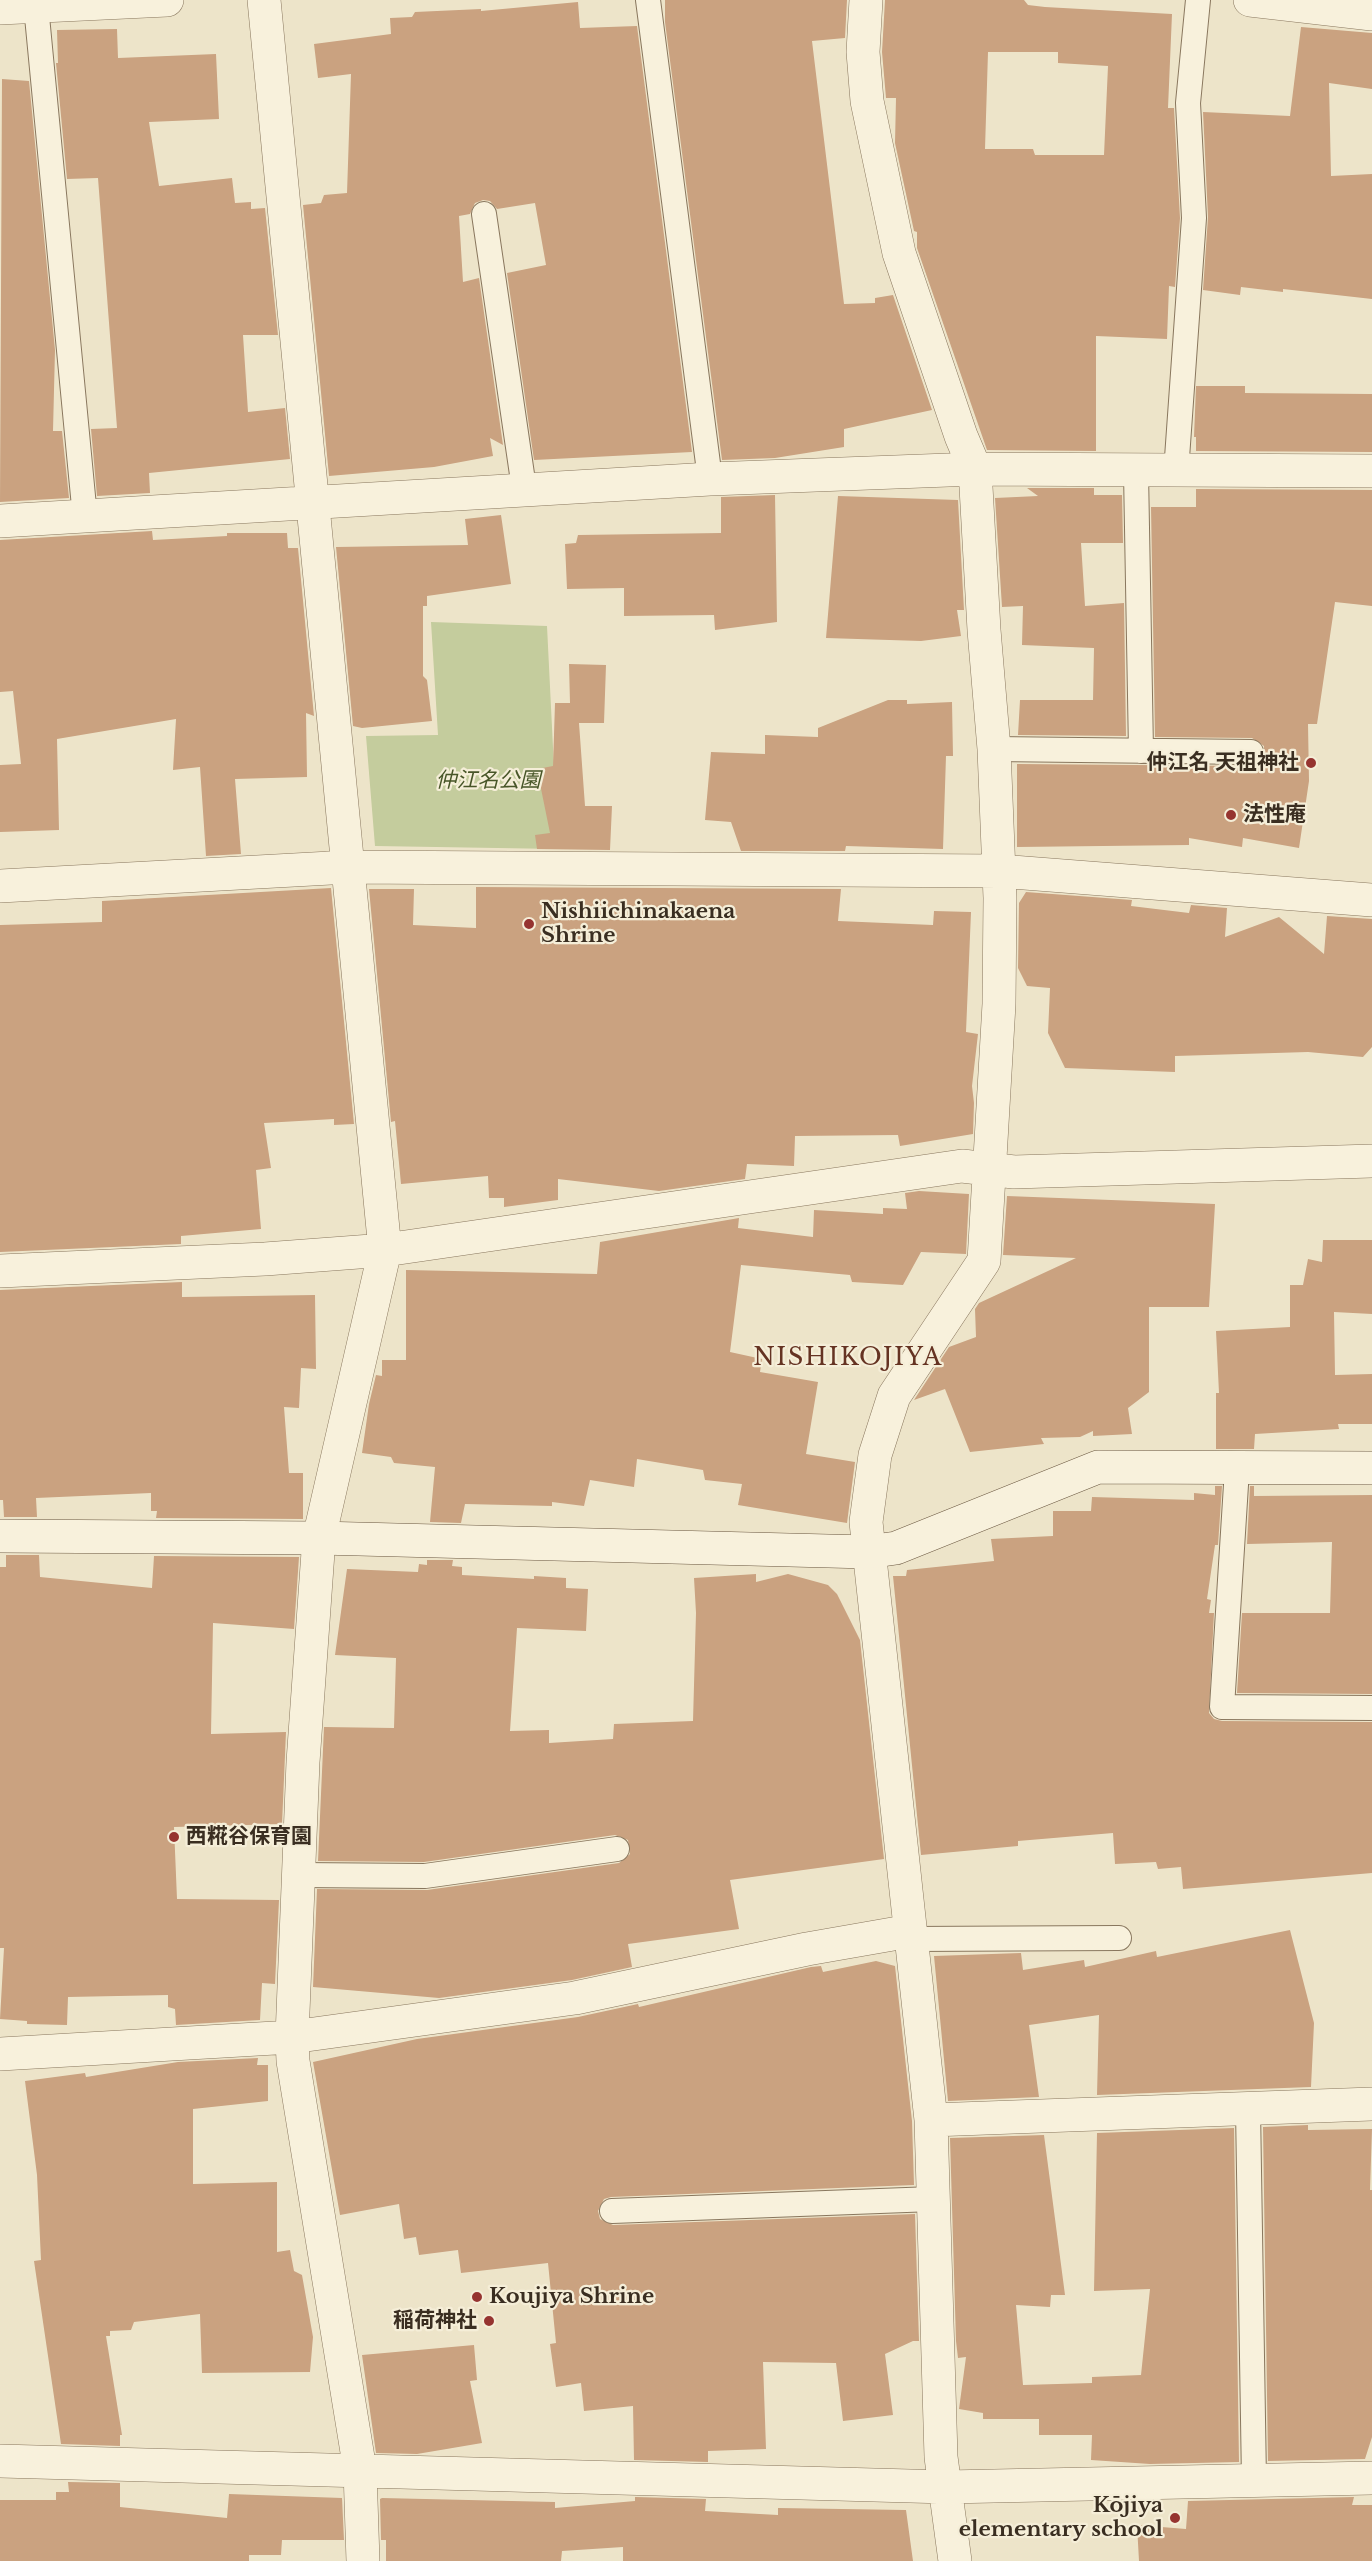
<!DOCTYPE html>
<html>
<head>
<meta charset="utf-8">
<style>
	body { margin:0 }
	canvas { display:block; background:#ede4c9 }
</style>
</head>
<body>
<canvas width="1372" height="2561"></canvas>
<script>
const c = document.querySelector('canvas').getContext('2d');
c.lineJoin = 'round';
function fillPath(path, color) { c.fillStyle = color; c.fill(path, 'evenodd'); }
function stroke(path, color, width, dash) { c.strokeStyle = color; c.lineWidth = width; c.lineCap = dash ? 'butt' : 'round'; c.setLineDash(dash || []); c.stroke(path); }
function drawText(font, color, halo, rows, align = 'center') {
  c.font = font + ' "Libre Baskerville","Noto Sans JP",serif'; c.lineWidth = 4.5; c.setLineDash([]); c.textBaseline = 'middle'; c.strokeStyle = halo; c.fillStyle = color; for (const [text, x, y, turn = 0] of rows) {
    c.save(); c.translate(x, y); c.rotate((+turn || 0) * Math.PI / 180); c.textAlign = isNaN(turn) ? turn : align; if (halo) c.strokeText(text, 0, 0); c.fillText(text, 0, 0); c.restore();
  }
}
fillPath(new Path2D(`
	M431 622 547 626 558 849 375 846 366 736 438 735Z`), '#c4cc9d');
fillPath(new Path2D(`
	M665 0H847L845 38 812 41 844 304 875 303V298L893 295 932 410 844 429V447L775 458 722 460 665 22Z
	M885 0H1024L1028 5 1045 7 1172 14 1168 108H1174L1180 218 1175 287 1169 286 1167 339 1096 336V451L987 450 917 248V232L914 231 895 143 896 98H886L882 52ZM988 52H1058V63L1108 66 1104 155H1035L1033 149H985Z
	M578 2 580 28 637 26 692 452 534 460 507 273 546 265 535 203 497 209 490 201 483 200 475 203 470 214 459 216 463 282 479 278 503 445 490 438 493 456 434 467 329 476 303 205 321 203 324 195 347 193 351 74 318 78 314 44 391 34 390 18 412 17 415 12 481 9V11Z
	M1301 27 1372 33V89L1329 83 1331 176 1372 174V299L1283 289V292L1241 287 1240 295 1203 290 1208 217 1203 112 1290 116Z
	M117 29 118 58 216 54 219 119 149 122 159 186 232 178 235 203 251 202V209L265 208 278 335H243L248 412 285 408 290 459 149 473 150 493 97 496 91 429 117 428 98 178 67 179 56 63H58L57 30Z
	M2 79 29 81 55 350 53 431H62L69 498 0 502Z
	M1196 386H1245V393L1372 394V452L1196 451V437H1194Z
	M1027 488H1094V495H1122L1123 543H1081L1085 606 1124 603 1126 736 1018 735 1020 700H1093L1094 648 1022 645 1023 606 1002 607 995 498 1038 496Z
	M1196 489 1372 490V606L1335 602 1317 724H1308L1309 781 1299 848 1243 838 1242 847 1189 838V845L1017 847V764L1251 766 1263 759 1264 746 1252 738 1155 737 1151 507H1196Z
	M775 495 777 622 715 630 714 615 624 616V588L567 589 565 544 576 543 578 535 721 533V497Z
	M838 496 958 500 964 610H957L961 636 921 641 826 638Z
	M501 515 511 584 427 596V606H423V676L427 680 432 721 362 728 353 726 336 547 468 545 465 519Z
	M152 531 153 540 227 536V533H287L288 548H298L314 716 306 713 307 777 235 779 241 854 206 856 200 767 173 770 176 719 57 739 59 830 0 832V765L21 764 13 691 0 692V540Z
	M569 664 606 665 604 723H579L585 806H612L610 850 537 849 535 835 550 833 537 769 553 766 555 703H570Z
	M888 700H907V704L952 702 953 756H946L943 849 846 846 845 851H741L731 822 705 820 711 752 765 754V735L818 737V728Z
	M476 887 841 889 838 921 933 925 934 911 971 912 966 1032 978 1034 972 1086 974 1103 973 1134 900 1146 898 1135 795 1136 794 1166 747 1164 745 1179 659 1191 558 1179V1200L504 1207V1198H489L488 1176 401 1184 395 1121 391 1122 369 889H414L413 925 476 928Z
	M331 888 354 1124 334 1125V1119L264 1123 271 1168 256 1170 261 1229 181 1236V1244L0 1252V925L102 922V901Z
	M1026 892 1132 900 1131 906 1189 913 1191 905 1227 908 1225 937 1279 917 1324 954 1327 916 1372 919V1047L1363 1057 1308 1052 1175 1056V1072L1065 1068 1048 1033 1050 988 1027 986 1018 968 1019 903Z
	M919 1191 969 1194 966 1254 921 1252 903 1285 852 1282 850 1275 741 1265 730 1352 762 1359 760 1372 818 1382 806 1454 855 1462 847 1523 738 1505 742 1484 705 1480 703 1470 637 1459 634 1487 590 1480 584 1506 552 1502V1506L465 1504 461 1523 430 1522 435 1467 394 1463 391 1457 362 1453 369 1404 376 1375 382 1376V1360H406V1270L597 1274 600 1242 739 1218 738 1228 813 1237 814 1210 883 1214V1208L907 1209 905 1193Z
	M1007 1196 1215 1204 1209 1307H1149V1392L1128 1408 1132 1434 1093 1436V1431L1080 1437 1041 1438 1044 1444 970 1452 945 1389 914 1400 949 1347 976 1337 975 1309 979 1303 1076 1258 1003 1255Z
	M1323 1240H1372V1314L1334 1312 1335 1375 1372 1374V1424H1338L1339 1429 1255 1434 1254 1449H1216V1393H1219L1216 1331 1290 1327V1285H1303L1308 1259 1322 1262Z
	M182 1282V1297L315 1295 316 1369 301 1368 299 1408 284 1407 289 1473H303V1519L156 1518 157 1511H151V1493L36 1498 37 1517H4L3 1500H0V1290Z
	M1215 1486H1222L1218 1545H1215L1207 1599 1211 1600 1209 1613H1214L1209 1713 1214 1719 1222 1721 1372 1722V1873L1183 1889 1181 1867 1158 1869 1156 1862 1115 1864 1113 1833 1018 1841V1846L921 1855 893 1576H906L907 1570 994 1561 991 1539 1053 1536V1511H1091L1092 1497 1194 1500V1493L1215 1495Z
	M1250 1486H1254V1496L1372 1495V1694L1237 1693 1242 1613H1330L1332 1542 1247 1544Z
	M6 1555H39L40 1577 152 1588 154 1556 299 1557 294 1629 213 1623 211 1734 286 1732 282 1824 174 1827 177 1899 279 1900 275 1984 262 1983 260 2020 176 2025 175 2009 168 2007V1995L68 1997 67 2025 27 2024V2021L0 2019 4 1948H0V1567H6Z
	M427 1560H453L452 1566 462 1567V1575L534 1579V1576L566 1578V1588L588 1589 586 1631 517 1628 510 1731 549 1730V1743L613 1739 614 1724 693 1721 696 1613 694 1578 756 1574V1582L788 1574 828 1585 837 1594 860 1640 884 1859 730 1880 739 1929 628 1944 632 1967 572 1980 439 1998 313 1987 317 1889 427 1890 619 1863 630 1854 628 1840 615 1835 424 1862 318 1861 324 1727 394 1728 396 1658 335 1655 347 1569 418 1572 419 1564 427 1565Z
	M1290 1930 1314 2023 1311 2087 1097 2095 1099 2015 1029 2025 1039 2097 948 2101 934 1956 1021 1953 1023 1970 1084 1960 1085 1967 1156 1951 1157 1957Z
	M876 1961 895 1966 912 2121 914 2185 611 2197 604 2199 598 2211 600 2219 613 2225 915 2214 919 2341H913L885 2354 893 2415 843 2421 836 2363 763 2362 766 2449 708 2451V2462L634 2460 633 2406 584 2411 581 2383 556 2387 550 2344 556 2343 548 2263 461 2273 458 2250 419 2255 416 2237 404 2239 399 2204 340 2215 313 2062 417 2039 578 2017 638 2004 639 2007 811 1967 821 1966 823 1972Z
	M258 2058 257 2065H268V2101L193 2109V2184L277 2182V2252L290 2250 294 2271 302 2275 313 2337 310 2372 202 2373 200 2314 134 2322 131 2330 110 2331V2336H106L122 2435H120V2446L61 2444 34 2261 41 2260 37 2175 25 2081 85 2073 86 2077 178 2062Z
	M1308 2125V2130L1372 2129 1370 2190H1372V2437L1365 2459 1268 2461 1263 2127Z
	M1234 2128 1239 2462 1150 2464 1091 2460 1092 2435H1039V2419H983V2413L959 2409 966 2357 958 2358 956 2341 950 2138 1044 2135 1065 2295H1051L1050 2307 1016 2305 1023 2385 1092 2383V2377L1141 2375 1150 2289 1094 2291 1097 2133Z
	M474 2345 477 2380 470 2381 482 2443 417 2454 376 2453 362 2355Z
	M68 2482 120 2483V2507L227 2518 229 2494 342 2498 344 2540H282L281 2555H249V2561H0V2500H56V2492H69Z
	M635 2497 706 2499 705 2511 778 2515V2508L906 2510 913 2561H623V2547L562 2551 561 2561H386V2540H381L380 2499 382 2498 555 2502V2508L635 2501Z
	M1354 2497 1352 2505H1372V2561H1139L1137 2525 1186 2529 1188 2501Z`), '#caa280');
const lane = new Path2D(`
	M648 0 710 479
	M36 6 85 517
	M484 214 524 488
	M1136 472 1141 751
	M1176 472 1194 218 1188 103 1198 0
	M994 749 1251 752
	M1237 1469 1222 1707 1372 1708
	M298 1875 425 1876 617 1849
	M910 1939 1119 1938
	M1248 2109 1254 2481
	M612 2211 933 2199`);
const street = new Path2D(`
	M264 0 385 1250 319 1538 303 1762 292 2037 293 2061 360 2470 363 2561
	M866 0 863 52 867 101 899 253 961 436 975 469 984 630 994 749 1000 898 999 1004 984 1261 894 1396 875 1455 866 1522 931 2120 941 2457 955 2561
	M1250 0 1372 14
	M0 8 167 0
	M0 521 710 479 975 469 1372 471
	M0 886 349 867 999 871 1372 900
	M0 1271 265 1259 385 1250 962 1166 1014 1172 1372 1161
	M0 2054 292 2037 575 1998 807 1949 910 1931
	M931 2120 1372 2104
	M0 2461 947 2487 1372 2478`);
const secondary = new Path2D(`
	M0 1536 319 1538 868 1552 896 1548 1098 1467 1372 1468`);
stroke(lane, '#89775e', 26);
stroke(street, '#89775e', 34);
stroke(secondary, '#6b5841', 34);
stroke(lane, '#f8f1dc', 24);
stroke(street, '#f8f1dc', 33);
stroke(secondary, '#f8f1dc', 33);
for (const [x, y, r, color] of [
	[1311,763,6,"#963430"],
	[1231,815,6,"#963430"],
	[529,924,6,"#963430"],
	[174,1837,6,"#963430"],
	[477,2297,6,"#963430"],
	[489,2321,6,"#963430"],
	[1175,2518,6,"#963430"]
]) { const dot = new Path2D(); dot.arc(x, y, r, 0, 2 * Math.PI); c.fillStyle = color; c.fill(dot); stroke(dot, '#f5eed8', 2); }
drawText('bold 21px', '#3a2e21', '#f5eed8', [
	["仲江名 天祖神社",1299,763,"right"],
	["法性庵",1243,815],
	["Nishiichinakaena",541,912],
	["Shrine",541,936],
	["西糀谷保育園",186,1837],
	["Koujiya Shrine",489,2297],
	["稲荷神社",477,2321,"right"],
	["Kōjiya",1163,2506,"right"],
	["elementary school",1163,2530,"right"]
], 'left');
drawText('italic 21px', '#485628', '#f5eed8', [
	["仲江名公園",488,781]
]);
c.letterSpacing = '1.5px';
drawText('24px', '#653322', '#f5eed8', [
	["NISHIKOJIYA",848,1358]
]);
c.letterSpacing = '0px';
</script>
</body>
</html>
